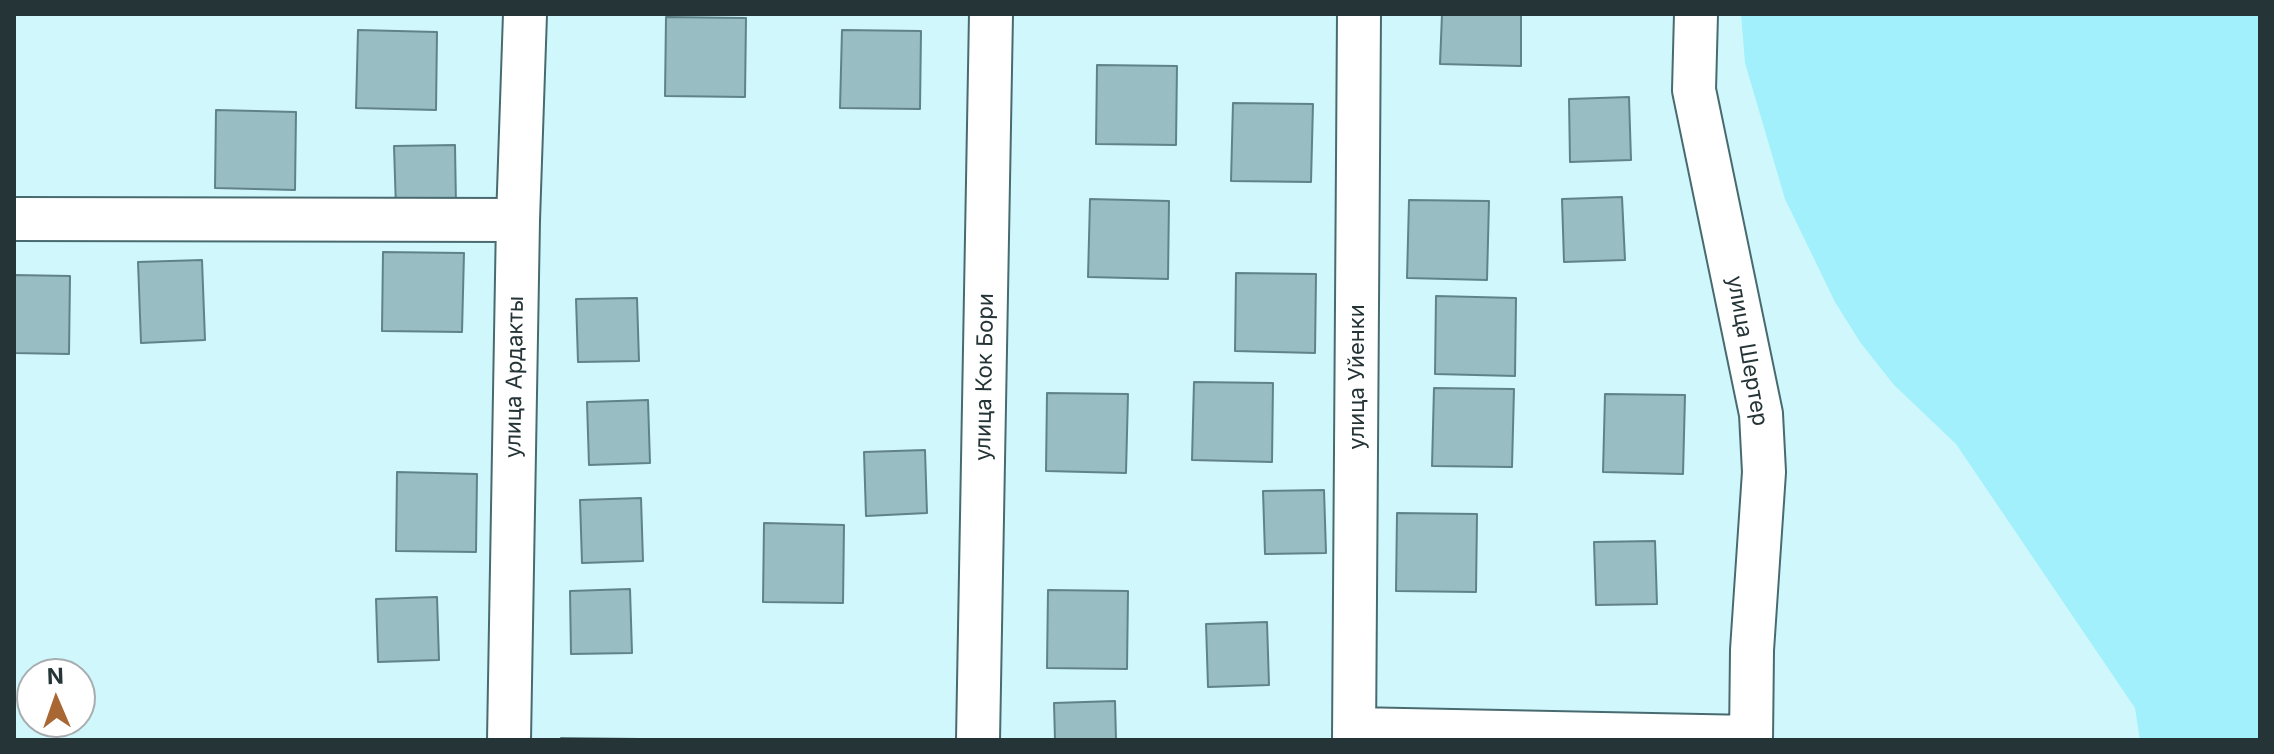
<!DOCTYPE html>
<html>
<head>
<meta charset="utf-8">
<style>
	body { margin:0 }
	#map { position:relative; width:2274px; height:754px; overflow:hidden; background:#d0f7fc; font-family:Inter,sans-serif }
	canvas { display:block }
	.frame { position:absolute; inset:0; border:16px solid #253436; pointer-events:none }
	.north { position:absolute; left:16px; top:658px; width:80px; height:80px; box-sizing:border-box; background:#fff; border:2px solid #a8aeaf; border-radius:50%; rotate:358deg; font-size:22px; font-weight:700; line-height:32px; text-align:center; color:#253436 }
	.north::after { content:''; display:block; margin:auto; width:28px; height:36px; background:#a96733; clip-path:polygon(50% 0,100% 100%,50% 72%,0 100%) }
</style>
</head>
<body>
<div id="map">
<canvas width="2274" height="754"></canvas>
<div class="frame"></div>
<div class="north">N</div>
</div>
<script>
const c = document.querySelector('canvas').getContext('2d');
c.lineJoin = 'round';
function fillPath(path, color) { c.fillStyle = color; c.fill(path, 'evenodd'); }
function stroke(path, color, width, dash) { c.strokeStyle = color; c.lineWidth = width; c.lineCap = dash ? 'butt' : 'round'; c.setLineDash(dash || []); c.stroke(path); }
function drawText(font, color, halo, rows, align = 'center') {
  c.font = font + ' Inter,sans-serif'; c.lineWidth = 6; c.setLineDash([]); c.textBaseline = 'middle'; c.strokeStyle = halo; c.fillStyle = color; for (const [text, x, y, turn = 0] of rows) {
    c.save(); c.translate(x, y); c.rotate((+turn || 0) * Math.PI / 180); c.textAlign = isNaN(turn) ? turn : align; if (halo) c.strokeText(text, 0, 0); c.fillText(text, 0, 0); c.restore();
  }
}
fillPath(new Path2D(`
	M1741 14H2260V740H2140L2135 708 1956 444 1894 385 1860 342 1835 302 1785 199 1745 63Z`), '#a2f0fb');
const building = new Path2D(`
	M1442 14H1521V66L1440 64Z
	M666 17 746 18 745 97 665 96Z
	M358 30 437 32 436 110 356 108Z
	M842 30 921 31 920 109 840 108Z
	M1097 65 1177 66 1176 145 1096 144Z
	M1629 97 1631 160 1570 162 1569 99Z
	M1233 103 1313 104 1311 182 1231 181Z
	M216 110 296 112 295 190 215 188Z
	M455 145 456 207 396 209 394 146Z
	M1622 197 1625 260 1564 262 1562 199Z
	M1090 199 1169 201 1168 279 1088 277Z
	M1409 200 1489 201 1487 280 1407 278Z
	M383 252 464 253 462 332 382 331Z
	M202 260 205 340 141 343 138 262Z
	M1236 273 1316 274 1315 353 1235 351Z
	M14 275 70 276 69 354 14 353Z
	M1436 296 1516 298 1515 376 1435 374Z
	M637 298 639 361 578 362 576 299Z
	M1194 382 1273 383 1272 462 1192 460Z
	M1434 388 1514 389 1512 467 1432 466Z
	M1047 393 1128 394 1126 473 1046 471Z
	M1605 394 1685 395 1683 474 1603 472Z
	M648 400 650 463 589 465 587 402Z
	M925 450 927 513 866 516 864 452Z
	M397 472 477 474 476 552 396 551Z
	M1324 490 1326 553 1265 554 1263 491Z
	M641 498 643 561 582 563 580 500Z
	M1397 513 1477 514 1476 592 1396 591Z
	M764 523 844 525 843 603 763 602Z
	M1655 541 1657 604 1596 605 1594 542Z
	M630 589 632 653 571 654 570 591Z
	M1048 590 1128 591 1127 669 1047 668Z
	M437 597 439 660 378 662 376 599Z
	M1267 622 1269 685 1208 687 1206 624Z
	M1115 701 1116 740H1055L1054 703Z
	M561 738 641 739V740H561Z`);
fillPath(building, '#98bdc2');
stroke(building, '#608388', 2);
const minor = new Path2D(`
	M1696 14 1694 90 1761 414 1764 472 1752 650 1751 740
	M14 219 518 220
	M1354 729 1751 737
	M509 740 518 220 525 14
	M978 740 991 14
	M1354 740 1359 14`);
stroke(minor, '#486b6f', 46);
stroke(minor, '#fff', 42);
drawText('22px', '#253436', '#fff', [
	["улица Шертер",1747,351,80],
	["улица Ардакты",515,377,-89],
	["улица Кок Бори",985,377,-89],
	["улица Уйенки",1357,377,-90]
]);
</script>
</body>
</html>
